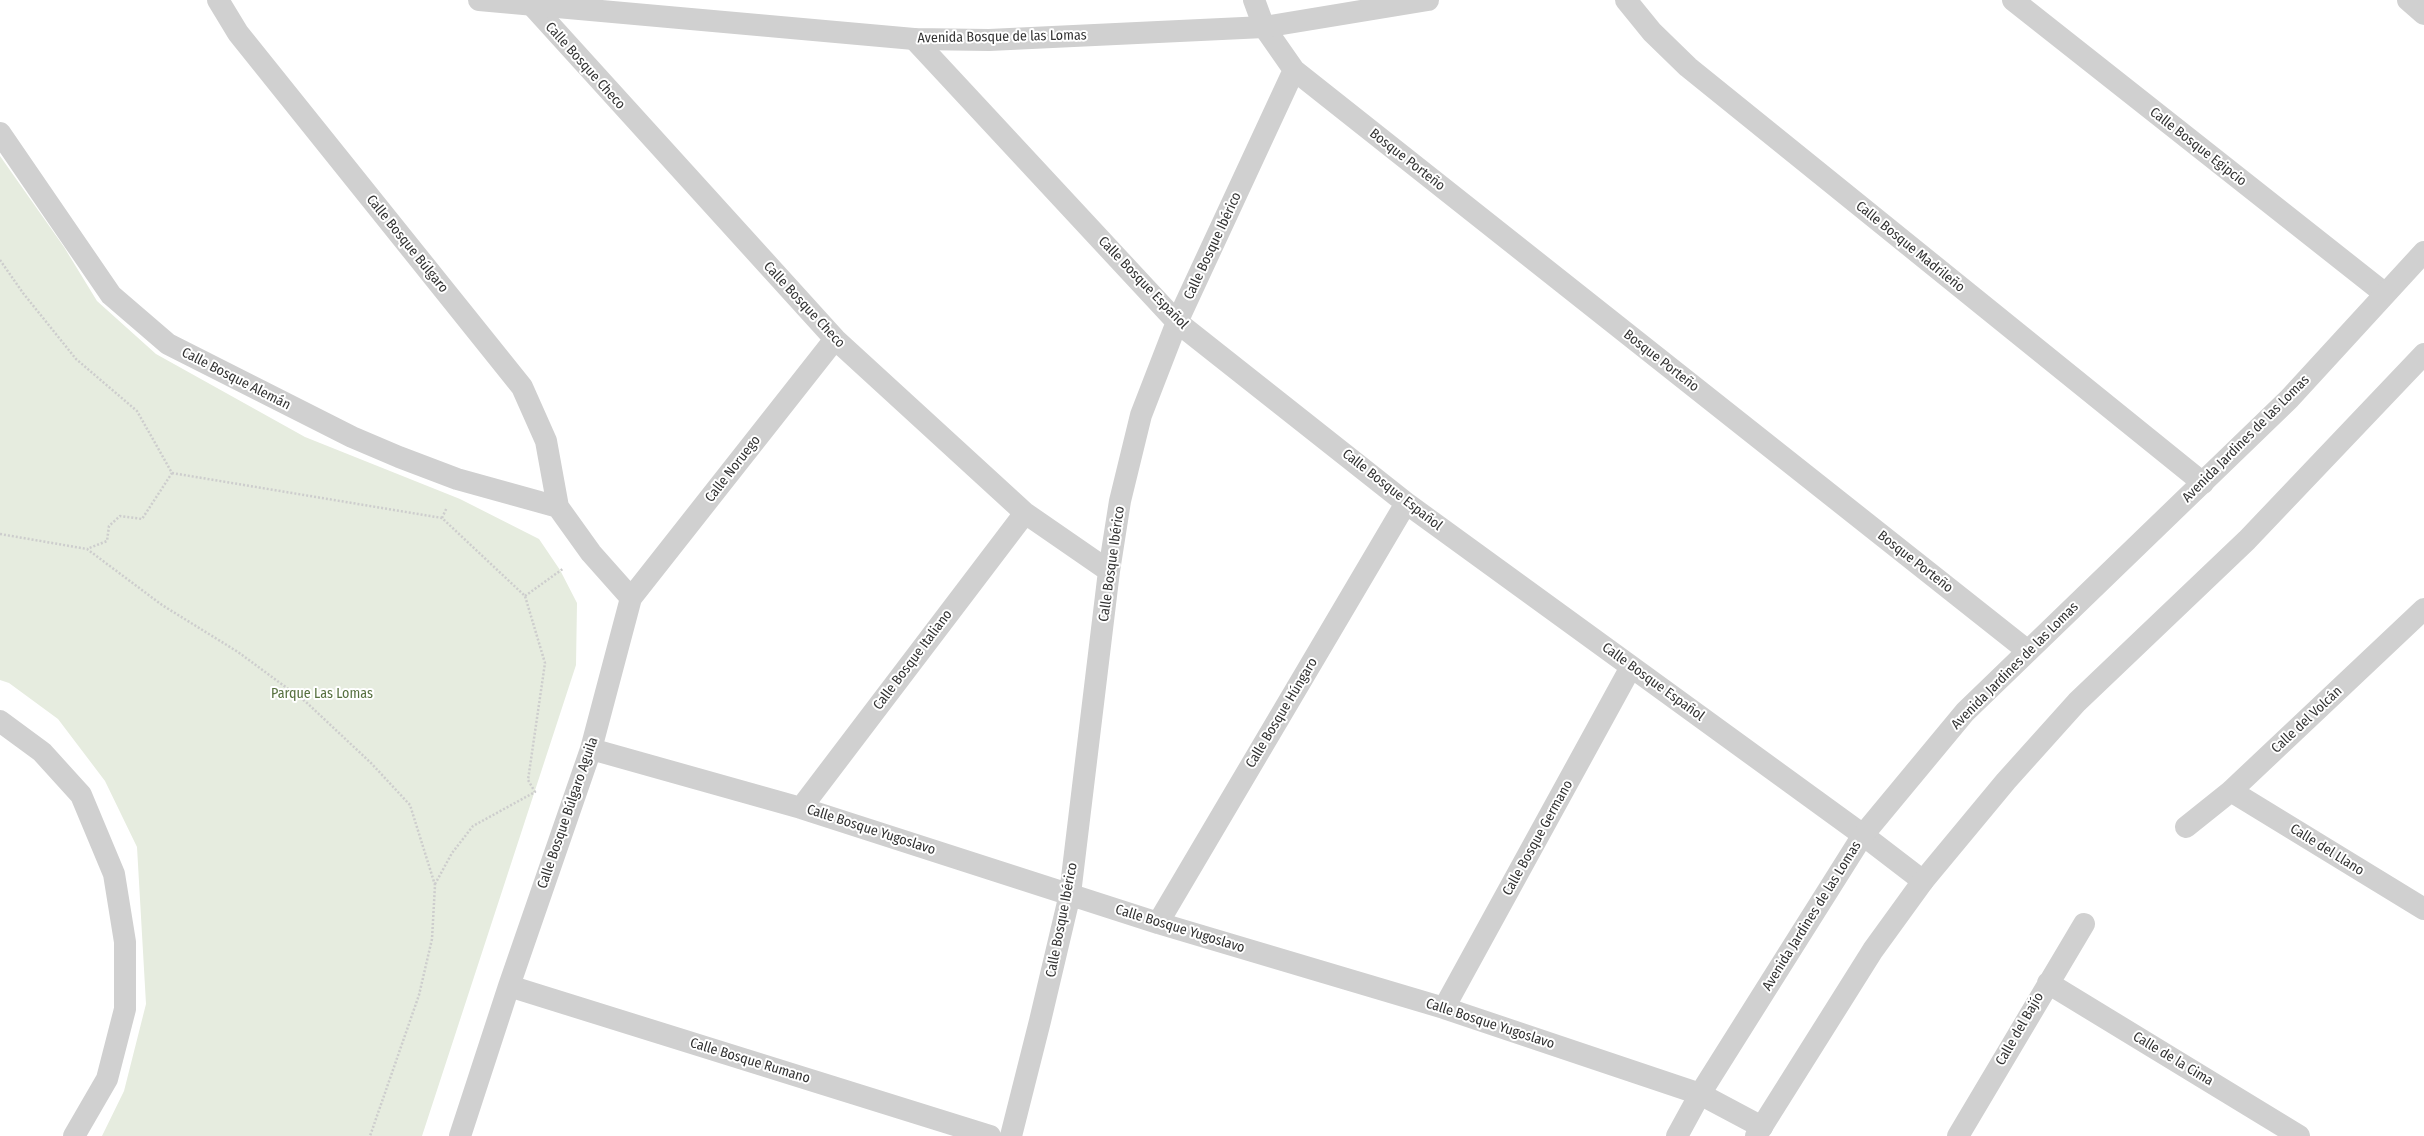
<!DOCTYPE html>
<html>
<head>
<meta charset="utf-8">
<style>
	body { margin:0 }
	canvas { display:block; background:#fff }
</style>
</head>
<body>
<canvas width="2424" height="1136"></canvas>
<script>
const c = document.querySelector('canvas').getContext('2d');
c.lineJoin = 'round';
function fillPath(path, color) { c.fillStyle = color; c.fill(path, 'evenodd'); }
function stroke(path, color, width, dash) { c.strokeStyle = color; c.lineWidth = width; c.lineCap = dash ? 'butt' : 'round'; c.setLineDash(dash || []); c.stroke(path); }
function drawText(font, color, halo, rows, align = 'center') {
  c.font = font + ' "Fira Sans Condensed",sans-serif'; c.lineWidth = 4; c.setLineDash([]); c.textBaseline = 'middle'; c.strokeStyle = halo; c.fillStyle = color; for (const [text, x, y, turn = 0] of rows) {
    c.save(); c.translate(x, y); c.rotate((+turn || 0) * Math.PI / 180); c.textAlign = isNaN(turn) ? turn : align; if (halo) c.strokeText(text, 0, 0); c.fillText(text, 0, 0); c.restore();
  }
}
fillPath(new Path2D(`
	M0 156 64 247 97 301 156 354 305 437 460 499 539 539 560 570 577 603 576 665 422 1136H102L124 1091 146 1004 137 847 105 781 58 719 9 683 0 680Z`), '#e6ecdf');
stroke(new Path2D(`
	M0 260 23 293 76 359 137 411 172 473 142 519 120 516 109 526 107 541 87 549
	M172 473 442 518 525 596 545 663 528 780 535 792 473 826 452 853 435 884
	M442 518 447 507
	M0 534 87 549 162 605 238 652 306 702 371 763 410 805 435 885 432 939 419 995 370 1136
	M525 596 564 568`), '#cdcdcd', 2.5, [2, 2]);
stroke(new Path2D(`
	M218 0 238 33 522 387 546 441 558 507 591 553 631 598 591 749 509 986 460 1136
	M530 0 531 4 835 339 1025 513 1109 571
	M1626 0 1652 32 1688 67 2203 483
	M2013 0 2384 293
	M2408 0 2424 14
	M914 39 1177 322 1406 503 1863 835 1923 881
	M1294 70 2028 651
	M0 133 111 295 168 344 352 437 399 457 457 479 558 507
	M631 598 835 339
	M0 721 42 752 81 795 114 874 125 942V1009L107 1079 74 1136
	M591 749 801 808 1158 923 1444 1008 1700 1094 1762 1127
	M2231 791 2424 909
	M801 808 1025 513
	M2186 827 2231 791 2424 609
	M1158 923 1406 503
	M2048 983 2299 1136
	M509 986 990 1136
	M1444 1008 1631 667
	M1011 1136 1040 1021 1070 894 1109 571 1120 501 1141 415 1177 322 1294 70 1264 27 1254 0
	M1958 1136 2084 924`), '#d0d0d0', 22);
stroke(new Path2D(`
	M479 0 914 39 989 40 1264 27 1428 0
	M1677 1136 1700 1094 1863 835 1965 712 2289 399 2424 252
	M1756 1136 1873 950 1923 881 2006 781 2077 702 2247 540 2424 354`), '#d0d0d0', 22);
drawText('14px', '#333', '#fff', [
	["Avenida Bosque de las Lomas",1002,37,-1],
	["Calle Bosque Checo",585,66,48],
	["Calle Bosque Egipcio",2198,147,38],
	["Bosque Porteño",1407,160,38],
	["Calle Bosque Búlgaro",407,244,51],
	["Calle Bosque Ibérico",1213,246,-65],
	["Calle Bosque Madrileño",1910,247,39],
	["Calle Bosque Español",1143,283,46],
	["Calle Bosque Checo",804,305,47],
	["Bosque Porteño",1661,361,38],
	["Calle Bosque Alemán",236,379,27],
	["Avenida Jardines de las Lomas",2246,439,-45],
	["Calle Noruego",733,469,-52],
	["Calle Bosque Español",1392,490,38],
	["Bosque Porteño",1915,562,38],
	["Calle Bosque Ibérico",1112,564,-82],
	["Calle Bosque Italiano",913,660,-53],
	["Avenida Jardines de las Lomas",2015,666,-45],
	["Calle Bosque Español",1653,682,36],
	["Calle Bosque Húngaro",1282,713,-59],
	["Calle del Volcán",2307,720,-43],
	["Calle Bosque Búlgaro Aguila",568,813,-71],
	["Calle Bosque Yugoslavo",871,830,18],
	["Calle Bosque Germano",1538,838,-61],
	["Calle del Llano",2327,850,32],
	["Avenida Jardines de las Lomas",1812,916,-58],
	["Calle Bosque Ibérico",1062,920,-79],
	["Calle Bosque Yugoslavo",1180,929,17],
	["Calle Bosque Yugoslavo",1490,1024,18],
	["Calle del Bajío",2020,1029,-60],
	["Calle de la Cima",2173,1059,31],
	["Calle Bosque Rumano",750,1061,17]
]);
drawText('14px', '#56703f', '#fff', [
	["Parque Las Lomas",322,694]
]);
</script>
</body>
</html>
